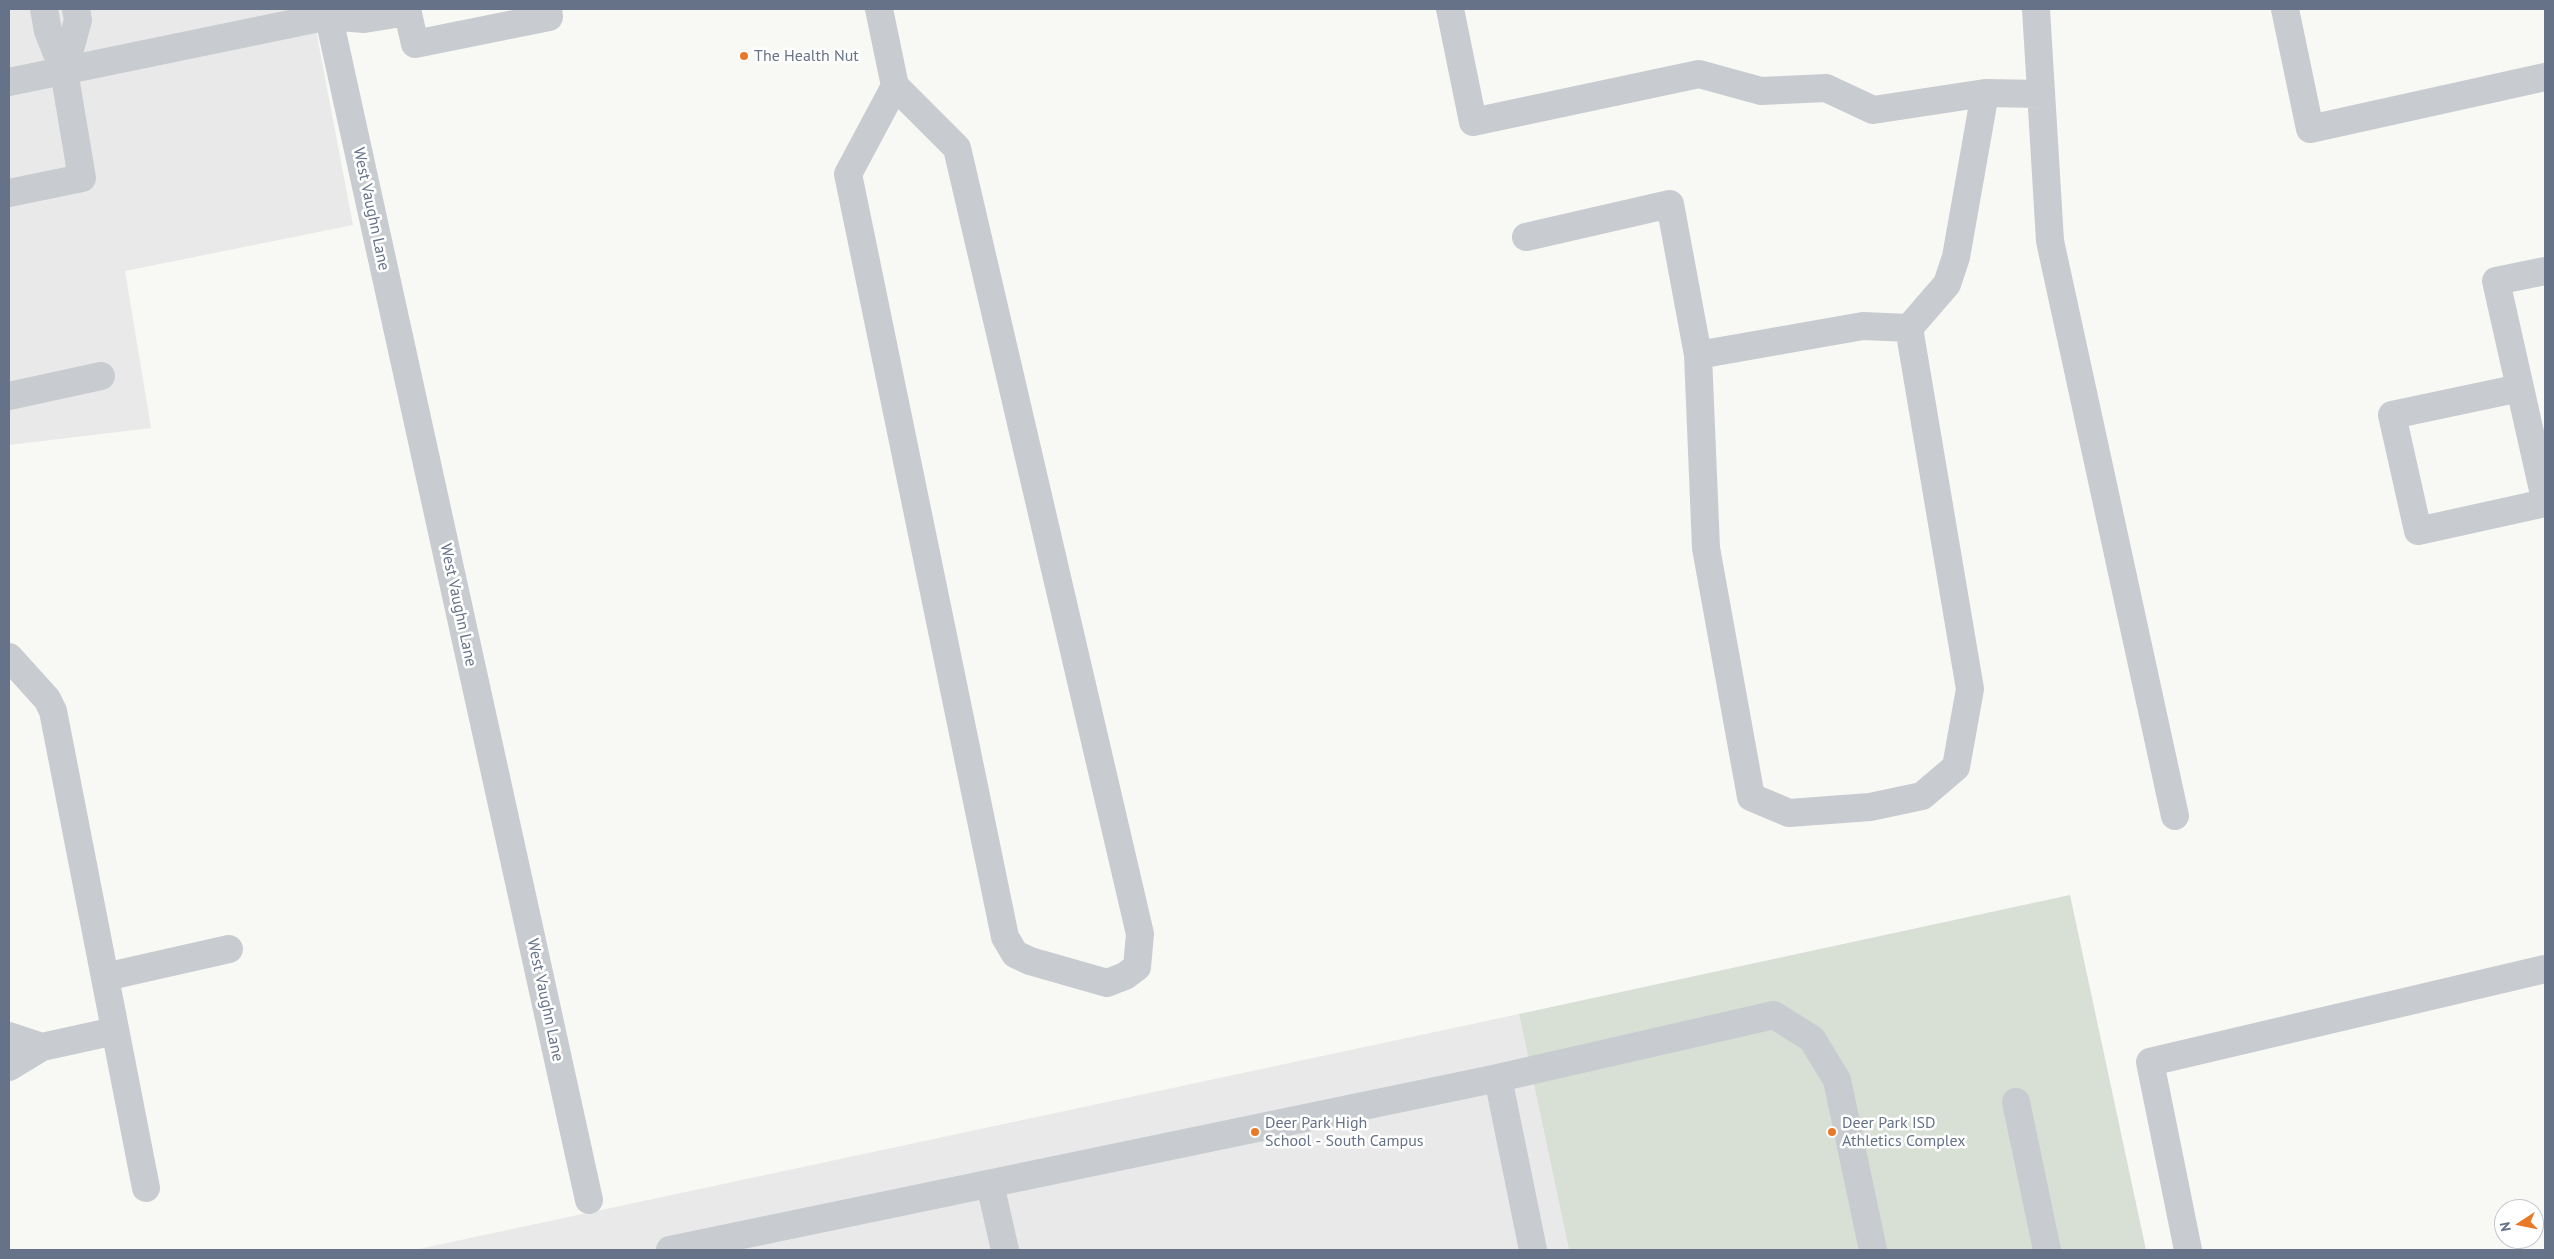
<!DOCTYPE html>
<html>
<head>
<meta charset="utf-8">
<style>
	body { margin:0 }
	#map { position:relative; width:2554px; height:1259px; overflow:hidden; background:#f8f8f5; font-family:"PT Sans",sans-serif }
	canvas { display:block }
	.frame { position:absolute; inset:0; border:10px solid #667287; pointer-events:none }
	.north { position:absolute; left:2494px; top:1199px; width:50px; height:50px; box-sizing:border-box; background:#fff; border:1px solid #c2c7cf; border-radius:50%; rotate:259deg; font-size:14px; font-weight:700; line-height:20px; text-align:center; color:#667287 }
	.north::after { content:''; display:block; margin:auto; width:18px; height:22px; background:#e87926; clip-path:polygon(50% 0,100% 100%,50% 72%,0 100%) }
</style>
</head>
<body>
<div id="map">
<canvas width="2554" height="1259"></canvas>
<div class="frame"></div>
<div class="north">N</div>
</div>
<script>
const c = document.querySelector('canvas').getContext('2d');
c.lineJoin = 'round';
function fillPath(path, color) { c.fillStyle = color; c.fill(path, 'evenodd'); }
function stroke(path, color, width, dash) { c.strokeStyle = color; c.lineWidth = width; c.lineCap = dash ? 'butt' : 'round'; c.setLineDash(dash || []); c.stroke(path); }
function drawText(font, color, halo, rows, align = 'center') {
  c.font = font + ' "PT Sans",sans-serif'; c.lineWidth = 5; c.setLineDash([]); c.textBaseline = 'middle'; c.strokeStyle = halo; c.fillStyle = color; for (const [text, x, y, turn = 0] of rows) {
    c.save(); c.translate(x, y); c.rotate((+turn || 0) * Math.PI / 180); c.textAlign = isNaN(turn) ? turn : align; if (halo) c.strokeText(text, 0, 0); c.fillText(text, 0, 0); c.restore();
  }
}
fillPath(new Path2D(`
	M9 9H312L353 225 125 271 151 428 9 445Z
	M1519 1014 1569 1250H414Z`), '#e9e9e9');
fillPath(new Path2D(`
	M2070 895 2146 1250H1569L1519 1014Z`), '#d8e0d6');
stroke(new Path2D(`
	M327 9 589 1200
	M407 9 415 44 549 17 548 9
	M879 9 895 86 957 148 1140 934 1137 967 1125 976 1107 983 1030 961 1015 954 1005 937 848 174 895 86
	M1450 9 1473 122 1699 74 1761 91 1826 88 1873 110 1985 93 2041 94
	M2036 9 2050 241 2175 816
	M2285 9 2310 129 2545 77
	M64 71 78 20 76 9
	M9 82 329 16 364 19 408 12
	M9 193 82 178 64 71 48 31 44 9
	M1526 237 1670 204 1698 355
	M2545 271 2496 281 2545 499
	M1909 328 1863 326 1698 355 1706 548 1751 797 1789 813 1870 807 1922 796 1956 767 1970 689 1909 328 1947 284 1956 257 1985 93
	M2520 388 2392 415 2418 531 2545 503
	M9 396 101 376
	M9 657 47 699 53 711 146 1188
	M105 977 229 949
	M9 1036 42 1047
	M9 1067 42 1047 115 1031
	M1498 1078 1774 1015 1812 1039 1837 1080 1873 1250
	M2016 1102 2047 1250
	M990 1184 1005 1250
	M670 1250 1498 1078 1533 1250
	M2188 1250 2150 1062 2545 969`), '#c8cbcf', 28);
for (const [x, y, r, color] of [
	[744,56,5,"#e87926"],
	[1255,1132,5,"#e87926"],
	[1832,1132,5,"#e87926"]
]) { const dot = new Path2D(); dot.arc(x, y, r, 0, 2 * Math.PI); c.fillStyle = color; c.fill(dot); stroke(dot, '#fff', 2); }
drawText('16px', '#667287', '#fff', [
	["The Health Nut",754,56],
	["Deer Park High",1265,1123],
	["School - South Campus",1265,1141],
	["Deer Park ISD",1842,1123],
	["Athletics Complex",1842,1141]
], 'left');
drawText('16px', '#667287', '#fff', [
	["West Vaughn Lane",371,209,78],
	["West Vaughn Lane",458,605,78],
	["West Vaughn Lane",545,1000,78]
]);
</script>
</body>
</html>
